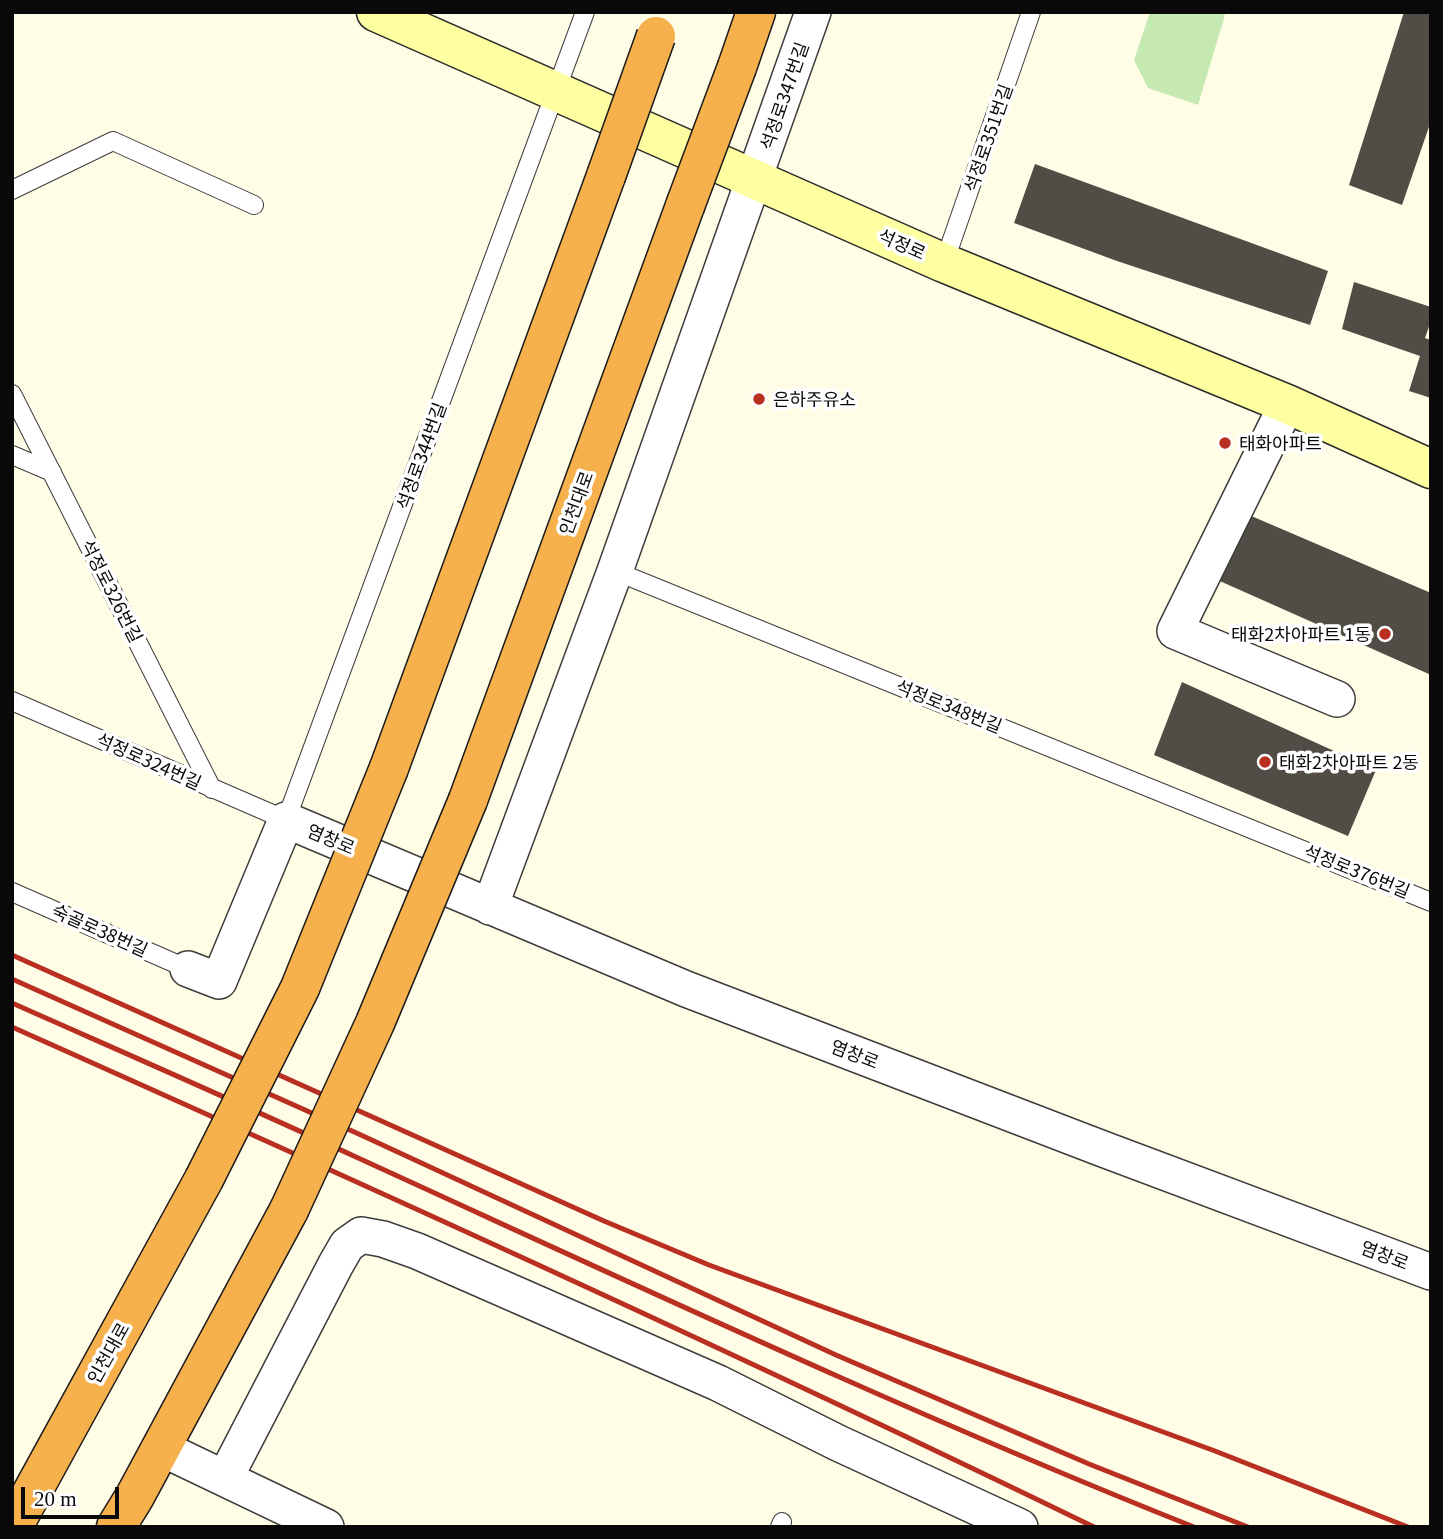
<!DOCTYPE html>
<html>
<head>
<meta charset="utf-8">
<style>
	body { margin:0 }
	#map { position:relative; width:1443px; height:1539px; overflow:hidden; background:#fffde6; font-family:Georgia,serif }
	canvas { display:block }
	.frame { position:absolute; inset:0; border:14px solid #090909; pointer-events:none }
	.scale { position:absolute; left:21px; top:1487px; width:98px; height:32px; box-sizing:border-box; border:4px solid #090909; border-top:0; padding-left:9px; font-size:21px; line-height:24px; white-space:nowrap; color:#090909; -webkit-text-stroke:5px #fff; paint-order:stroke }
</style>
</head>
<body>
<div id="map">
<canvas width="1443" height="1539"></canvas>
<div class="frame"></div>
<div class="scale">20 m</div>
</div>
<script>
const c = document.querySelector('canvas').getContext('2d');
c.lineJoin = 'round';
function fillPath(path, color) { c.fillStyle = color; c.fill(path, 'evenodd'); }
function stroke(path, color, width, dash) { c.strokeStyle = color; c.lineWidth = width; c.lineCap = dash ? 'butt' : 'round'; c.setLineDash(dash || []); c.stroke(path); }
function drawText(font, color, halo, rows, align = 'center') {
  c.font = font + ' Georgia,"Noto Sans KR",serif'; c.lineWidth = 7; c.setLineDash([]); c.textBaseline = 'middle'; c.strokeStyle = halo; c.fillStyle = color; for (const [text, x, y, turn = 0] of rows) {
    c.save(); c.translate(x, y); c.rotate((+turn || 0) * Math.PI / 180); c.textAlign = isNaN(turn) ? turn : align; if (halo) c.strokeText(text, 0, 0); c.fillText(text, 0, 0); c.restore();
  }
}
fillPath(new Path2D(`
	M1150 12H1218L1225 15 1198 105 1148 88 1134 60Z`), '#c6e8b1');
fillPath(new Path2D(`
	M1404 12H1431V121L1402 205 1349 185Z
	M1035 164 1328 271 1310 325 1117 261 1014 223Z
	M1354 282 1431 307V321L1425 338 1431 340V398L1409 391 1420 356 1342 329Z
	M1242 512 1431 593V675L1213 578Z
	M1182 682 1376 770 1348 836 1154 755Z`), '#524c46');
const lane = new Path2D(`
	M12 190 113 141 254 205
	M944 263 1031 12
	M12 394 212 789
	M12 455 52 472
	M615 571 1431 902
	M12 701 286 820 585 12
	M12 892 188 969
	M780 1527 782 1522`);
const street = new Path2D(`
	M1287 404 1175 631 1337 699
	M490 907 615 571 813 12
	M188 969 219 981 286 820 686 989 1103 1149 1431 1272
	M161 1448 326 1527
	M225 1478 336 1264 347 1245 361 1235 383 1239 417 1251 718 1383 838 1443 1020 1527`);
const secondary = new Path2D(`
	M376 12 944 263 1287 404 1431 469`);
const highway = new Path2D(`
	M737 67 756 12
	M389 768 606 176
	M468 800 685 206
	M13 1527 204 1179
	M116 1527 135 1496 289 1210`);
stroke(lane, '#3c3c3c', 20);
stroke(street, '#3c3c3c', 38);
stroke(secondary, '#2b2b2b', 41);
stroke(highway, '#1a1a1a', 41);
stroke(lane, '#fff', 18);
stroke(street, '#fff', 35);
stroke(secondary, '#fdffa1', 38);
stroke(highway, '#f6b14d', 38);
stroke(new Path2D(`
	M12 955 604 1221 709 1265 1215 1451 1408 1527
	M12 979 361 1135 836 1355 1089 1464 1248 1527
	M12 1003C127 1054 242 1104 356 1157 634 1284 910 1414 1194 1527
	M12 1027C375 1189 736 1353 1094 1527`), '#b92f22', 5);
const highwayBridge = new Path2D(`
	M606 176 656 36
	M685 206 737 67
	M204 1179 300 988 389 768
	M289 1210 375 1023 468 800`);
stroke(highwayBridge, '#1a1a1a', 41, []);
stroke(highwayBridge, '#f6b14d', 38);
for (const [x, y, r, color] of [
	[759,399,7,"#b92f22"],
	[1225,443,7,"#b92f22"],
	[1385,634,7,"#b92f22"],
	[1265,762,7,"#b92f22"]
]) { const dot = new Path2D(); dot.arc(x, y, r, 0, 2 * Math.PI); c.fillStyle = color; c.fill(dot); stroke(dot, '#fff', 2.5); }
drawText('18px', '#090909', '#fff', [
	["석정로347번길",784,96,-71],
	["석정로351번길",988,138,-71],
	["석정로",902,244,24],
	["석정로344번길",421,456,-70],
	["인천대로",576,503,-70],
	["석정로326번길",112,591,63],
	["석정로348번길",949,706,22],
	["석정로324번길",149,761,24],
	["염창로",331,839,23],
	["석정로376번길",1357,871,22],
	["숙골로38번길",100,930,24],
	["염창로",855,1054,21],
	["염창로",1385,1255,21],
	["인천대로",108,1353,-61]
]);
drawText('18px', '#090909', '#fff', [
	["은하주유소",773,399],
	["태화아파트",1239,443],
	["태화2차아파트 1동",1371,634,"right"],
	["태화2차아파트 2동",1279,762]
], 'left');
</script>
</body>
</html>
